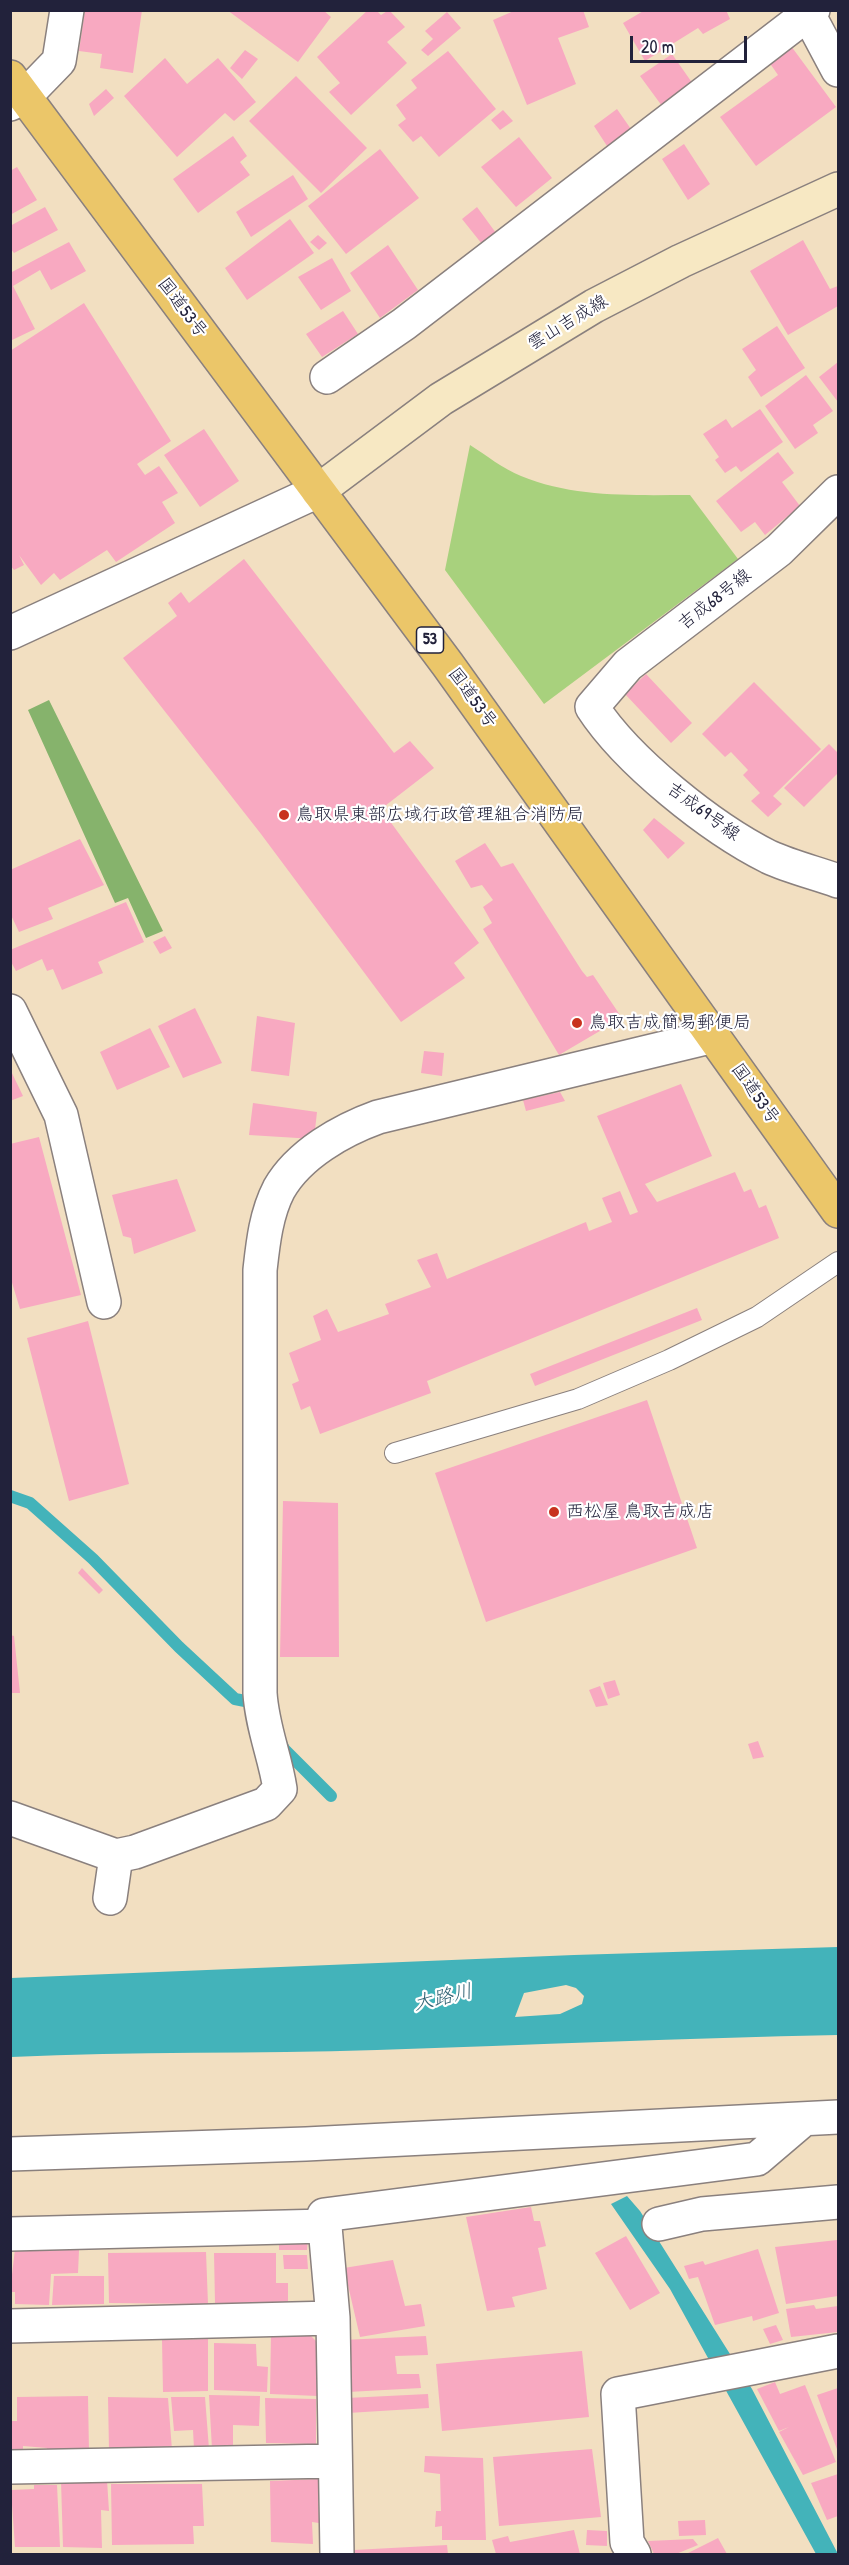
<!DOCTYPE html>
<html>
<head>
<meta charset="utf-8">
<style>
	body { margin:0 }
	#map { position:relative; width:849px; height:2565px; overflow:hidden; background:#f2dfc1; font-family:"Patrick Hand",sans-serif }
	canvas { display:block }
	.frame { position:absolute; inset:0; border:12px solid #22223b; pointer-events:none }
	.scale { position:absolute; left:630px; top:36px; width:117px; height:27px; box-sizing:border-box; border:3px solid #22223b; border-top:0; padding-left:8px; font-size:18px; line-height:21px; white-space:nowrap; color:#22223b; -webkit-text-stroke:4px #fff; paint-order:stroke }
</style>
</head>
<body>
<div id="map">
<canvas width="849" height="2565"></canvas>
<div class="frame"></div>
<div class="scale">20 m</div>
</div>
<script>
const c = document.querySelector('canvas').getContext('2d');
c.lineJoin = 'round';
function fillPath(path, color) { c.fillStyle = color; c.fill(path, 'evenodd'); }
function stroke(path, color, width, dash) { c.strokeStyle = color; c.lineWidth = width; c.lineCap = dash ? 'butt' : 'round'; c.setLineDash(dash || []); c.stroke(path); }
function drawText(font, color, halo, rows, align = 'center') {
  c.font = font + ' "Patrick Hand","Klee One",sans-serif'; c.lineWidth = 4.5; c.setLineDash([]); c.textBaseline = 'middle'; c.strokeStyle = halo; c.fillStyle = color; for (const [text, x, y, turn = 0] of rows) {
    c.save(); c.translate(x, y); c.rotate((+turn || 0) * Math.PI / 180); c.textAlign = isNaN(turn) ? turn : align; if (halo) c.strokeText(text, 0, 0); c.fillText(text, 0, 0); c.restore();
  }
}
fillPath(new Path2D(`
	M470 445C486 455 503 469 521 476 574 498 634 495 690 495L738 559 544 704 445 570Z`), '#a8d17d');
fillPath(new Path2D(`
	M49 700 163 931 146 938 128 898 115 903 28 710Z`), '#86b36c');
fillPath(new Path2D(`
	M838 1947V2035C685 2038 531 2045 377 2050 255 2054 133 2051 11 2057V1978L574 1955ZM566 1985 576 1988 584 1996 582 2004 560 2014 515 2017 524 1993Z
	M627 2196 640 2211 752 2389 838 2554H816L670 2289 611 2204Z`), '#43b3ba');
stroke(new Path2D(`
	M10 1496 30 1503 93 1559 179 1647 235 1699 250 1702
	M281 1743 284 1749 331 1796`), '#43b3ba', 12);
fillPath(new Path2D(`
	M85 10H142L133 73 100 68 102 54 79 51Z
	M227 10H323L331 17 298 62Z
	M368 10H376L381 15 389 10 405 27 387 42 407 63 351 115 329 92 340 83 317 57Z
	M516 10H583L589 27 558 38 576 84 527 105 493 20Z
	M645 10H726L730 19 703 34 698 28 645 61 623 23Z
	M447 12 461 28 428 56 421 50 433 39 425 31Z
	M791 46 836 107 756 166 720 117 778 75 769 62Z
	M245 50 258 59 242 79 230 68Z
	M448 51 496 109 439 157 421 136 413 142 398 125 406 119 396 105 417 88 411 80Z
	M672 54 693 84 662 106 640 76Z
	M165 58 187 84 218 58 256 102 234 121 225 113 177 157 124 96Z
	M296 76 367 148 321 193 249 121Z
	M106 89 114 98 94 116 89 104Z
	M617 109 633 132 609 149 594 126Z
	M503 110 513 121 500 130 491 120Z
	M233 136 247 156 240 162 250 175 198 213 173 179Z
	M519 137 552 178 516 207 481 167Z
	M684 144 710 184 688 200 662 159Z
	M380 149 419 198 346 254 308 206Z
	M17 167 37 200 10 215V171Z
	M293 175 308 199 251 237 236 212Z
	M45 207 58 230 14 253 10 248V226Z
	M477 207 496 233 482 244 462 219Z
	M290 219 314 253 247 300 225 268Z
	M318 235 327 243 319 250 310 242Z
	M803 240 830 289 838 286V306L788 335 750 271Z
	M69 242 86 271 51 290 40 270 13 286 35 329 10 341V273Z
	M388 245 418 290 380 318 350 273Z
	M332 258 351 291 321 310 298 277Z
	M84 303 171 441 137 464 145 475 159 466 178 493 162 502 175 523 116 562 107 550 60 580 54 573 41 585 19 555 24 565 14 570 10 565V351Z
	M343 311 358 334 322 357 306 334Z
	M777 326 805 368 761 397 748 377 756 370 742 349Z
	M838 362V402L819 377Z
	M806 375 833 411 813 425 818 433 795 449 765 406Z
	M760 409 783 442 741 472 736 466 725 473 715 460 719 457 703 434 726 419 732 428Z
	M204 429 239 481 200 507 164 455Z
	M778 452 794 473 782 482 800 506 765 535 755 522 741 532 716 501Z
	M244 559 394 753 410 741 434 768 381 809 479 943 454 963 465 978 401 1022 261 834 123 658 177 616 168 603 181 592 189 603Z
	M646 674 692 723 671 743 625 694Z
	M754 682 821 749 773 796 782 804 768 817 751 801 760 793 743 775 748 770 731 752 725 757 702 734Z
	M829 744 838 753V773L804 807 784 788Z
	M654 818 685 843 668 859 643 830Z
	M80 839 104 885 48 908 53 919 19 932 10 913V870Z
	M485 843 501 867 513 863 582 971 587 977 593 975 622 1018 559 1055 483 929 492 923 483 907 493 900 482 885 471 888 455 861Z
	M126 902 144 942 98 962 103 973 62 990 53 969 47 971 42 959 16 971 10 960V950Z
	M165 936 172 948 160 954 153 942Z
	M195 1008 222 1063 183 1078 158 1026Z
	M257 1016 295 1023 289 1076 251 1071Z
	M150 1028 170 1067 117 1090 100 1052Z
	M424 1051 444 1053 442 1076 421 1073Z
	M10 1069 23 1096 10 1101Z
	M681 1084 712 1156 645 1184 657 1202 735 1172 744 1192 751 1189 759 1208 766 1205 779 1238 427 1381 431 1393 320 1434 310 1406 301 1410 292 1384 299 1381 289 1353 321 1340 313 1316 327 1309 338 1332 389 1314 385 1304 431 1287 417 1260 437 1253 447 1279 586 1222 589 1231 612 1222 602 1198 620 1191 630 1215 638 1212 597 1116Z
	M560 1092 565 1101 526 1111 523 1100Z
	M253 1103 317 1112 314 1139 249 1135Z
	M39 1137 81 1295 20 1309 10 1276V1144Z
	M177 1179 196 1231 134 1254 131 1238 123 1236 112 1195Z
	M697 1308 702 1320 535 1386 530 1374Z
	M88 1321 129 1484 69 1501 27 1338Z
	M647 1400 697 1548 486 1622 435 1473Z
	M283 1501 338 1503 339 1657H280Z
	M82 1568 103 1590 99 1594 78 1573Z
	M10 1635 14 1636 20 1693H10Z
	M615 1680 620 1695 608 1699 603 1683Z
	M600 1686 608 1705 596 1707 589 1690Z
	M758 1741 764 1757 753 1759 748 1744Z
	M531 2207 534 2221H540L546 2246 538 2248 547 2289 512 2297 515 2307 487 2311 466 2217Z
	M626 2236 660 2293 630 2310 595 2253Z
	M279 2237H308L307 2250H279Z
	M837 2240 838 2296 786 2304 775 2247Z
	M15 2249 79 2250 78 2273 51 2274 49 2305 15 2304V2292H10Z
	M758 2249 779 2313 753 2321 752 2316 715 2325 698 2277 689 2279 684 2266 703 2261 705 2265Z
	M206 2252 208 2304 109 2303 108 2253Z
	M214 2253H276V2283H288V2303H215Z
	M283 2255H307L308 2269H284Z
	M393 2260 405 2306 421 2304 425 2326 360 2337 344 2268Z
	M54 2276H104V2304L52 2305Z
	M814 2305 816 2309 838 2306V2332L791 2337 786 2309Z
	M776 2325 783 2340 770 2344 763 2329Z
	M271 2334H309L319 2344 318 2396 270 2394Z
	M426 2336 428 2355 395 2356 397 2374H419L421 2388 348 2392 343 2340Z
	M208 2339V2391L163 2392 162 2340Z
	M214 2343 256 2344 257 2366 268 2367 267 2392 214 2390Z
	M582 2351 589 2417 442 2431 436 2364Z
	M775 2382 780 2394 805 2385 836 2462 803 2475 779 2432 789 2427 779 2431 757 2389Z
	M838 2388V2452L817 2395Z
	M428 2394 429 2408 348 2413 347 2398Z
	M209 2395 260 2396 259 2426 233 2425V2449H212Z
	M88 2396 89 2452 47 2453V2448L23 2446V2454L10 2453V2421H17V2397Z
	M108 2397 168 2398 172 2450H109Z
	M171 2397H205L209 2449H194L193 2430 174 2431Z
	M265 2398 316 2399V2444L266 2443Z
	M592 2449 601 2517 499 2526 493 2457Z
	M425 2456 483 2458 486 2540H442V2526L435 2527 436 2511H441L440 2474 424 2472Z
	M838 2474V2516L827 2520 811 2483Z
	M318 2479 319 2523 312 2522 313 2544 271 2542 270 2481Z
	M107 2480 109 2511 101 2510 102 2548 63 2547 61 2481Z
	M111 2484H202L204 2526H193L194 2544 112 2545Z
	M34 2485H57L60 2547H15L11 2490 34 2489Z
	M705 2520 706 2535 679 2536 678 2521Z
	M574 2530 580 2554H496L492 2540 508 2536 510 2542Z
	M587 2530 607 2531V2546L586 2545Z
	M718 2538 727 2554H686Z
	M693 2539 698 2545 676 2554H654L648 2541Z
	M447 2545 448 2554H354V2550Z`), '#f8a9c1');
const lane = new Path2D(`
	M395 1453 578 1399 669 1360 757 1317 838 1262`);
const street = new Path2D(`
	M806 10 838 70
	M10 104 25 96 59 61 67 10
	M327 377 404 324 813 10
	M838 492 779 550 628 665 592 707C627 761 711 828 769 857 791 867 816 873 838 881
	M10 633 318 491
	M10 1011 61 1115 104 1302
	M10 1818 116 1856
	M110 1898 116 1856 135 1852 266 1804 280 1789C275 1756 262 1727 260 1693V1270C263 1243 266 1214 279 1189 299 1154 342 1130 378 1117L714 1036
	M10 2154 306 2144 838 2117
	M659 2224 702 2214 838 2202
	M10 2234 325 2226
	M10 2326 333 2318
	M10 2467 335 2461
	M337 2554 333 2318 324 2215 757 2159 804 2119
	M634 2554 627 2542 618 2394 838 2351`);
const secondary = new Path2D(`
	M318 491 441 399 594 306 681 261 838 189`);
const highway = new Path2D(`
	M10 77 448 665 838 1211`);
stroke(lane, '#8a807e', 22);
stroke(street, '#8a807e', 36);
stroke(secondary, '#8a807e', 36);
stroke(highway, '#8a807e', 36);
stroke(lane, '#fff', 20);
stroke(street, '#fff', 33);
stroke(secondary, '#f7e8c3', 33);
stroke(highway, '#ebc669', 33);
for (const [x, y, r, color] of [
	[284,815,6,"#c8321e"],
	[577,1023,6,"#c8321e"],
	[554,1512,6,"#c8321e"]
]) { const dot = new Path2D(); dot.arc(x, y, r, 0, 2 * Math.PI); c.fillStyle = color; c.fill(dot); stroke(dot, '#fff', 2); }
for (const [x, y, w] of [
	[430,640,27]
]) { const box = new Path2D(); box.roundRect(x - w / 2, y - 13, w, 26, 4.5); c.fillStyle = '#fff'; c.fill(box); stroke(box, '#22223b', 1.5); }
drawText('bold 16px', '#22223b', null, [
	["53",430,640]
]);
drawText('18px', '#22223b', '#fff', [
	["国道53号",182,308,53],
	["雲山吉成線",568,323,-31],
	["吉成68号線",715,600,-38],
	["国道53号",472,698,54],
	["吉成69号線",703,812,36],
	["国道53号",755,1094,55]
]);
drawText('18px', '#22223b', '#fff', [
	["鳥取県東部広域行政管理組合消防局",296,815],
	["鳥取吉成簡易郵便局",589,1023],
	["西松屋 鳥取吉成店",566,1512]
], 'left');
drawText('italic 20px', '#316374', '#fff', [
	["大路川",443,1998,-13]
]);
</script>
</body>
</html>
